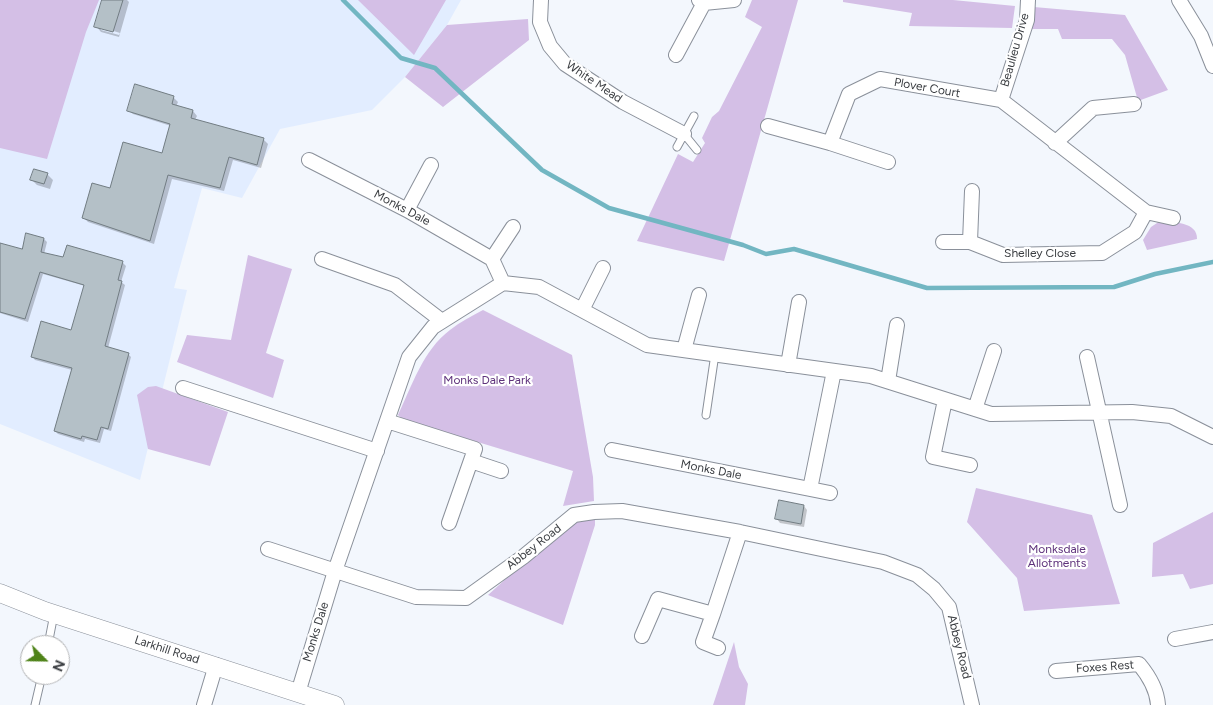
<!DOCTYPE html>
<html>
<head>
<meta charset="utf-8">
<style>
	body { margin:0 }
	#map { position:relative; width:1213px; height:705px; overflow:hidden; background:#f3f7fd; font-family:Figtree,sans-serif }
	canvas { display:block }
	.north { position:absolute; left:20px; top:635px; width:50px; height:50px; box-sizing:border-box; background:#fff; border:1px solid #b0b1b3; border-radius:50%; rotate:113deg; font-size:14px; font-weight:700; line-height:20px; text-align:center; color:#3a3d41 }
	.north::after { content:''; display:block; margin:auto; width:18px; height:22px; background:#4f8319; clip-path:polygon(50% 0,100% 100%,50% 72%,0 100%) }
</style>
</head>
<body>
<div id="map">
<canvas width="1213" height="705"></canvas>
<div class="north">N</div>
</div>
<script>
const c = document.querySelector('canvas').getContext('2d');
c.lineJoin = 'round';
function fillPath(path, color) { c.fillStyle = color; c.fill(path, 'evenodd'); }
function stroke(path, color, width, dash) { c.strokeStyle = color; c.lineWidth = width; c.lineCap = dash ? 'butt' : 'round'; c.setLineDash(dash || []); c.stroke(path); }
function drawText(font, color, halo, rows, align = 'center') {
  c.font = font + ' Figtree,sans-serif'; c.lineWidth = 4.5; c.setLineDash([]); c.textBaseline = 'middle'; c.strokeStyle = halo; c.fillStyle = color; for (const [text, x, y, turn = 0] of rows) {
    c.save(); c.translate(x, y); c.rotate((+turn || 0) * Math.PI / 180); c.textAlign = isNaN(turn) ? turn : align; if (halo) c.strokeText(text, 0, 0); c.fillText(text, 0, 0); c.restore();
  }
}
fillPath(new Path2D(`
	M0 0H461L447 25 405 77 372 110 280 129 242 198 202 188 174 288 187 290 140 480 0 424Z`), '#e2edff');
fillPath(new Path2D(`
	M0 0H99L86 32 47 159 0 148Z
	M358 0H446L414 55Z
	M752 0H798L724 261 637 241 678 154 693 162 705 143 702 138 712 117 719 111 762 27 745 17Z
	M843 0H953L1015 6 1012 28 909 26 912 13 843 2Z
	M1034 7 1125 15 1168 90 1138 101 1125 55 1112 39H1062L1058 29H1029Z
	M528 19 529 40 443 107 405 77 447 25Z
	M1160 221C1173 222 1198 222 1197 239L1147 250 1143 240 1151 227Z
	M248 255 292 269 266 353 284 360 273 398 177 362 187 335 231 340Z
	M483 310 572 355 593 477 594 501 563 506 573 471 402 419 398 415C412 386 423 350 450 330 460 322 472 316 483 310Z
	M156 386 228 412 210 466 148 449 137 395 148 387Z
	M976 488 1092 515 1120 604 1024 611 1017 578 967 522Z
	M1213 512V584L1190 589 1183 574 1152 577 1153 543Z
	M595 513V525L563 625 488 595 573 518Z
	M734 642 739 667 748 684 745 705H713Z`), '#d4bfe6');
fillPath(new Path2D(`
	M103 0H127L129 2 119 37 101 32 96 26ZM101 27 120 33 119 35 101 30Z
	M173 97 178 102 176 107 193 111 197 116 195 120 264 140 268 144 261 168 233 160 224 191 172 179 154 244 88 222 84 218 111 190 162 155 171 126 133 114 128 110Z
	M47 174 53 180 50 189 37 185 31 179Z
	M44 239 47 242 44 254 64 259 68 246 123 263 126 266 121 282 125 285 108 348 128 354 131 357 111 431 104 429 100 443 85 439 84 442 58 434 55 431 72 370 35 360 32 356 72 331 85 286 43 274 28 322 0 313V245L23 250Z
	M804 506 807 510 804 527 780 523 777 519Z`), '#0003');
stroke(new Path2D(`
	M343 0 401 58 435 68 542 170 609 208 743 245 766 254 794 249 927 288 1114 287 1155 274 1213 262`), '#72b6c2', 4.5);
const building = new Path2D(`
	M102 0H123L113 32 94 27Z
	M135 84 174 96 172 104 193 110 191 118 264 138 257 165 229 157 220 188 168 175 150 241 82 218 92 183 110 188 123 142 162 153 170 124 127 111Z
	M34 169 48 173 44 184 30 180Z
	M26 233 44 238 41 252 63 257 67 245 123 261 118 280 122 281 105 346 129 353 108 429 101 427 97 440 82 436 81 439 54 431 72 368 31 357 41 321 71 330 84 285 40 272 25 319 0 312V243L22 249Z
	M779 500 804 505 801 524 775 519Z`);
fillPath(building, '#b4c0c7');
stroke(building, '#727d83', 1);
const service = new Path2D(`
	M684 134 697 150
	M677 147 694 116
	M706 415 715 354
	M48 645 54 614
	M35 705 42 675`);
const minor = new Path2D(`
	M541 0 540 22 550 46 565 64 623 102 684 134
	M699 0 704 3 734 0
	M1179 0 1201 36 1213 66
	M676 55 704 3
	M1001 100 1027 20 1028 0
	M768 126 830 143 888 162
	M830 143 849 94 880 79 1001 100 1146 212 1135 232 1102 253 1003 255 970 242 972 191
	M1055 143 1093 108 1134 104
	M309 160 407 210 492 259 503 283
	M407 210 431 165
	M1146 212 1173 218
	M943 242H970
	M322 259 395 285 442 321
	M492 259 513 227
	M582 310 603 268
	M684 350 699 295
	M1087 357 1120 505
	M788 365 799 302
	M888 381 897 325
	M183 388 377 451
	M945 400 933 457 970 465
	M975 409 994 351
	M387 421 475 449 449 523
	M612 450 810 489 834 371
	M471 461 501 471
	M810 489 830 493
	M268 549 416 597 466 598 523 557 574 515 594 512 622 511 740 532 883 562 917 575 934 589 949 607 972 705
	M713 614 703 642 718 648
	M642 636 658 599 713 614 740 532
	M1175 639 1213 632
	M1056 671 1139 664C1149 676 1157 689 1158 705
	M298 693 335 571 409 357 433 327 503 283 539 287 647 345 871 376 991 414 1132 412 1171 416 1213 437
	M204 705 216 665`);
const tertiary = new Path2D(`
	M0 593 45 611 335 705`);
stroke(service, '#8a909a', 9);
stroke(minor, '#8a909a', 16);
stroke(tertiary, '#8a909a', 19);
stroke(service, '#fff', 7);
stroke(minor, '#fff', 14);
stroke(tertiary, '#fff', 18);
drawText('12px', '#3a3d41', '#fff', [
	["Beaulieu Drive",1015,50,-74],
	["White Mead",594,82,34],
	["Plover Court",927,88,10],
	["Monks Dale",402,208,28],
	["Shelley Close",1040,253],
	["Monks Dale",711,470,11],
	["Abbey Road",534,547,-38],
	["Monks Dale",316,632,-73],
	["Abbey Road",959,647,76],
	["Larkhill Road",167,650,18],
	["Foxes Rest",1105,667,-4]
]);
drawText('12px', '#5e327b', '#fff', [
	["Monks Dale Park",487,380],
	["Monksdale",1057,549],
	["Allotments",1057,563]
]);
</script>
</body>
</html>
